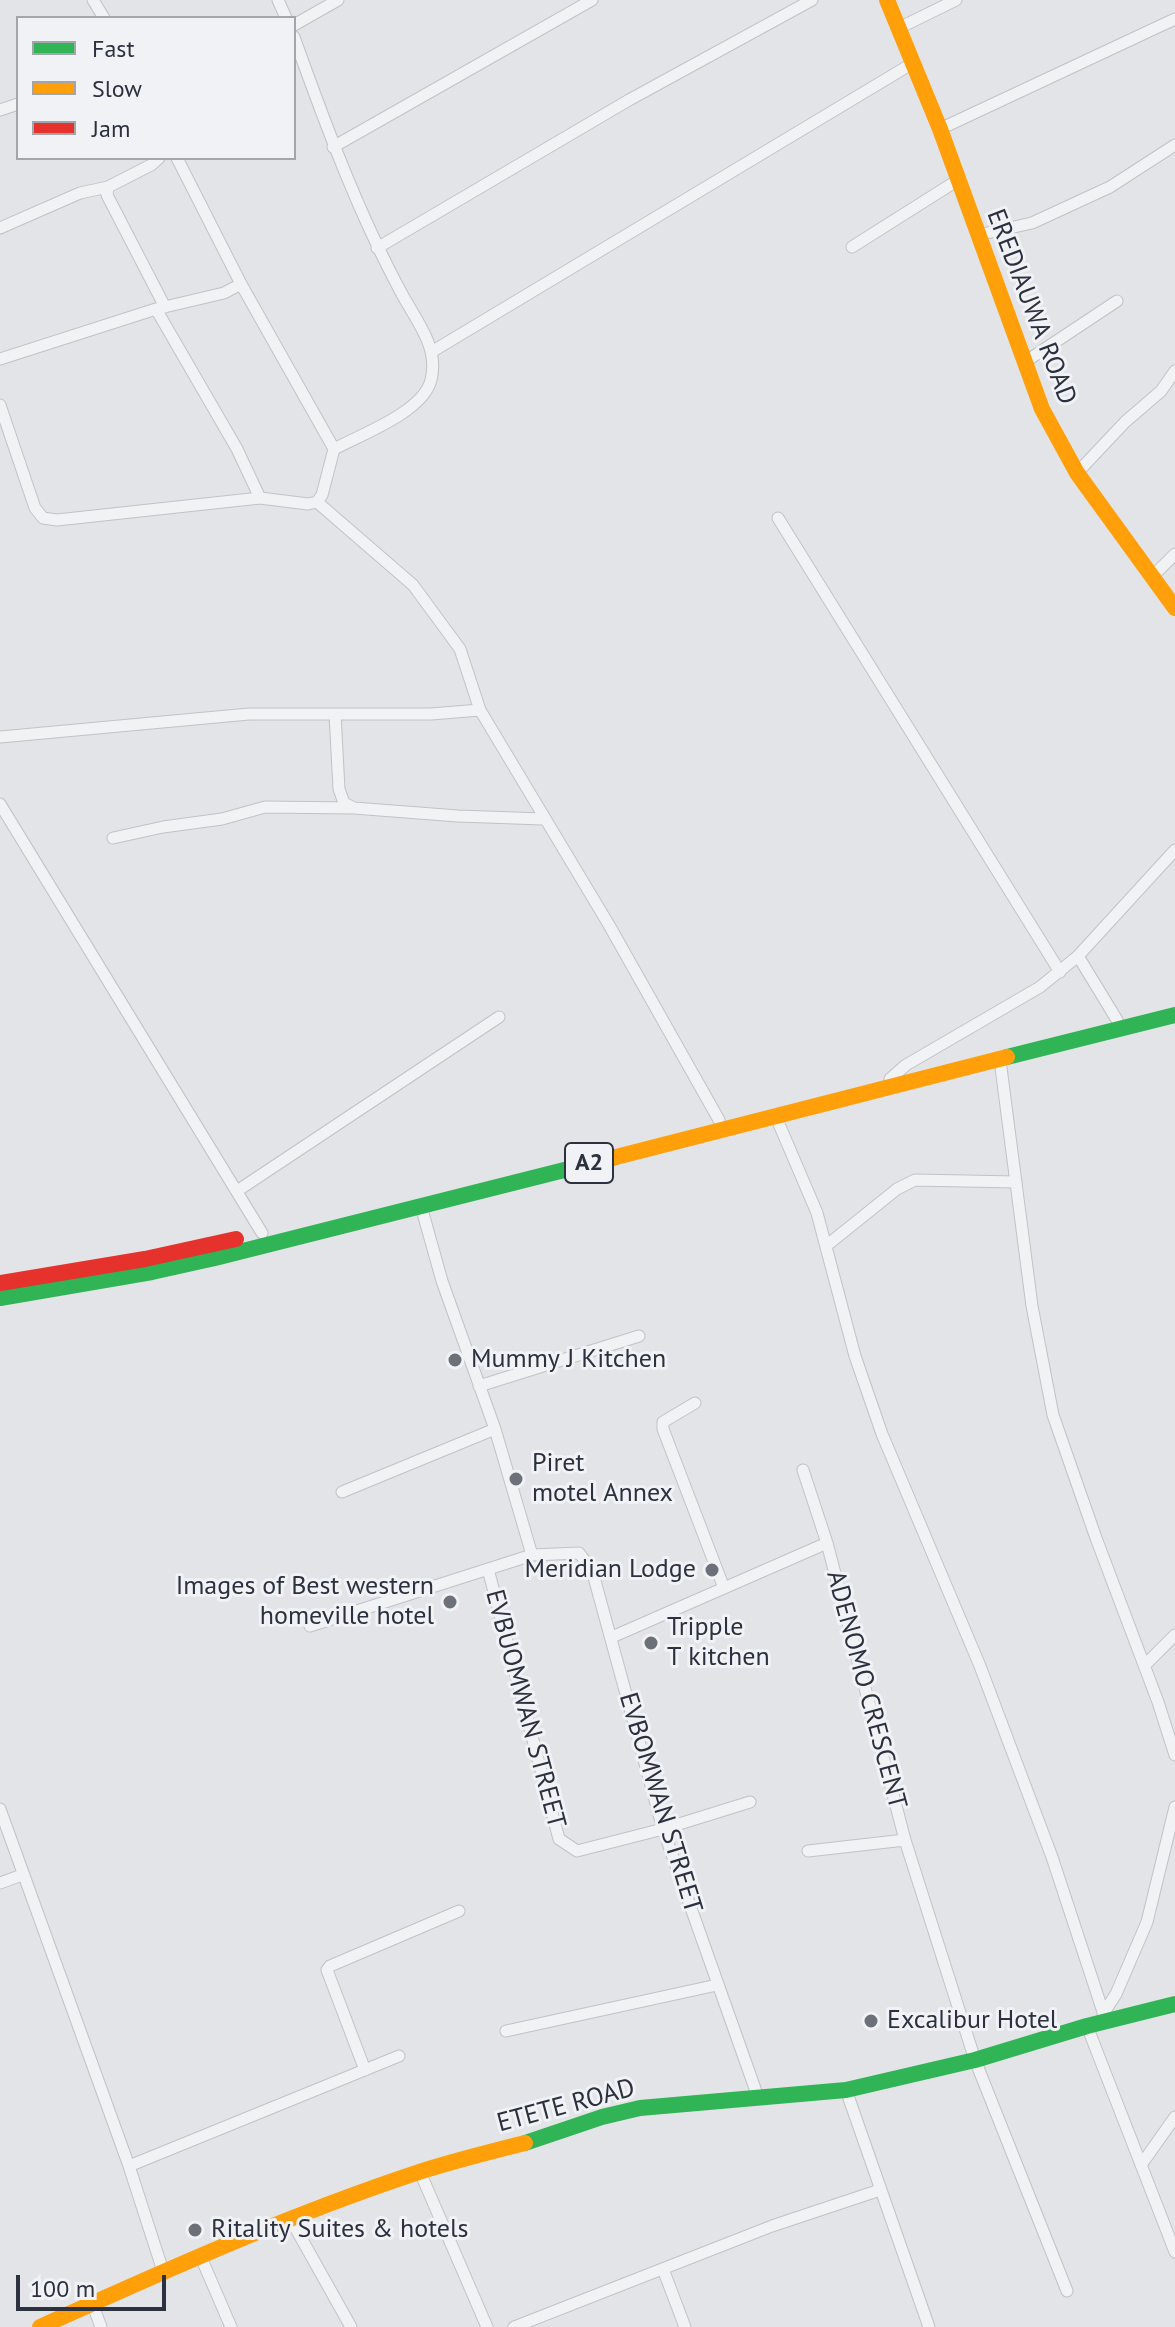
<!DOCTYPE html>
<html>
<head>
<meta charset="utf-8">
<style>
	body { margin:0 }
	#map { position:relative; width:1175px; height:2327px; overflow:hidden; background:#e2e4e7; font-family:"PT Sans",sans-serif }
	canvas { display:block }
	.legend { position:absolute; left:16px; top:16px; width:280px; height:144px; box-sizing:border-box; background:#f0f2f6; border:2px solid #a1a5ac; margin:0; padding:10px 14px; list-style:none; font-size:24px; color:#2b313e }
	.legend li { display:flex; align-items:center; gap:16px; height:40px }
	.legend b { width:40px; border:2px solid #a1a5ac }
	.scale { position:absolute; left:16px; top:2275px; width:150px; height:36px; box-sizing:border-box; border:4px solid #2b313e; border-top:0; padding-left:10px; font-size:24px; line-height:28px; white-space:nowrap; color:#2b313e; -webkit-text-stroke:6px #f0f2f6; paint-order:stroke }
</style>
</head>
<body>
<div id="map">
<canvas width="1175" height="2327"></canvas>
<ul class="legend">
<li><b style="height:10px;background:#30b455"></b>Fast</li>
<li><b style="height:10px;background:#ff9f0a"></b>Slow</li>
<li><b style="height:10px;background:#e5322d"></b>Jam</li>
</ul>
<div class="scale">100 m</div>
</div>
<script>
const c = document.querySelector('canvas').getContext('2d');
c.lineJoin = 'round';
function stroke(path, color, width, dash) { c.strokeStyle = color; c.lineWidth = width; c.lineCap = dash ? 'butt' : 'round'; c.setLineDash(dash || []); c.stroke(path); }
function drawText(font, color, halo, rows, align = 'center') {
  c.font = font + ' "PT Sans",sans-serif'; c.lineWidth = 6; c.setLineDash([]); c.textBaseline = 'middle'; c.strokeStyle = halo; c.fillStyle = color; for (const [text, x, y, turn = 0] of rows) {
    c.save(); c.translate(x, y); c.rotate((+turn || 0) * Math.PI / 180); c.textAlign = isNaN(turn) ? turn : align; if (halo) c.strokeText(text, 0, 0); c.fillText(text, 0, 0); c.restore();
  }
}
const street = new Path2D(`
	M93 0 104 18
	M278 0 286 18
	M294 25 338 0
	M899 28 956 0
	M0 110 18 104
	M940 129 1175 19
	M333 147 592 0
	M177 158 241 284 334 449
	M108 187 107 195 165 307
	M0 228 80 193 108 187 151 165 159 158
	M978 235 1032 223 1110 187 1175 145
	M852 247 958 180
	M377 248 629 100 812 0
	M156 309 237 449 260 498
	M433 351 913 63
	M0 359 156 309 224 293 241 284
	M1025 362 1117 301
	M0 405 35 508 43 518 57 520 260 498 308 504 317 502 322 495 334 449C362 434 423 412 431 380 439 348 418 323 403 296 358 213 326 126 294 37
	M1077 473 1125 422 1161 391 1175 371
	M317 502 413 585 460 649 480 710 609 925 719 1120
	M778 518 1060 972
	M1153 576 1175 554
	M335 714 339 789 344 803 354 808 458 816 543 819
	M0 737 249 714H431L480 710
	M0 804 262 1233
	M113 838 163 827 222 819 265 807 353 808
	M1078 956 1117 1020
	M1000 1060 1032 1306 1053 1415 1096 1538 1158 1702 1175 1755
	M890 1079 906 1065 1040 987 1078 956 1175 850
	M776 1117 817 1213 855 1356 882 1434 980 1666 1052 1857 1106 2021
	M237 1191 499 1017
	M421 1206 442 1281 495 1429 532 1555
	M826 1246 897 1189 915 1180 1016 1182
	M479 1386 639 1336
	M695 1403 663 1422V1429L724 1588
	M803 1470 827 1543
	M342 1492 495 1429
	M488 1569 559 1839 577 1851 663 1829 750 1802
	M310 1626 532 1555 579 1553 592 1570 663 1829 758 2097
	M612 1637 827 1543 905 1840 975 2060 1067 2291
	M1145 1665 1175 1635
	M0 1809 129 2166 163 2271
	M808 1851 905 1840
	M0 1883 22 1875
	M1103 2014 1116 1994 1147 1922 1175 1807
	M1087 2026 1175 2252
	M506 2031 717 1985
	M365 2070 327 1970 330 1966 459 1911
	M846 2090 929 2327
	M1141 2165 1175 2117
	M129 2166 399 2056
	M420 2172 487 2327
	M291 2220 351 2327
	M200 2255 231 2327
	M663 2269 685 2327
	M92 2303 101 2327
	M514 2327 772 2226 880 2190`);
stroke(street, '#c1c2c5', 13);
stroke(street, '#f1f2f4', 11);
stroke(new Path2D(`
	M1007 1057 1175 1015
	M0 1298 152 1272 215 1258 616 1157
	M525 2143 602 2117 640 2108 846 2090 975 2060 1087 2026 1175 2004`), '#30b455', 16);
stroke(new Path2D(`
	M887 0 940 129 1042 409 1077 473 1175 608
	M616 1157 1007 1057
	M40 2327C164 2271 289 2215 419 2172 453 2161 489 2152 525 2143`), '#ff9f0a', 16);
stroke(new Path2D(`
	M0 1283 145 1259 236 1239`), '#e5322d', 16);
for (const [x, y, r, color] of [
	[455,1360,8,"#6b7079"],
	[516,1479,8,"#6b7079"],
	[712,1570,8,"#6b7079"],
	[450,1602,8,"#6b7079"],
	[651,1643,8,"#6b7079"],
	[871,2021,8,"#6b7079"],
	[195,2230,8,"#6b7079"]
]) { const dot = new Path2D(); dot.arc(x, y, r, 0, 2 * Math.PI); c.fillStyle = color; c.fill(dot); stroke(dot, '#f0f2f6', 3); }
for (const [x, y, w] of [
	[589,1163,48]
]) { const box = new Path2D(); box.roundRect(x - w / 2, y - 20, w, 40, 6); c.fillStyle = '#f0f2f6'; c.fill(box); stroke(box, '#2b313e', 2); }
drawText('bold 24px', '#2b313e', null, [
	["A2",589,1163]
]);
drawText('26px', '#2b313e', '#f0f2f6', [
	["EREDIAUWA ROAD",1031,307,69],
	["ADENOMO CRESCENT",866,1690,75],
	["EVBUOMWAN STREET",525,1709,75],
	["EVBOMWAN STREET",660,1803,73],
	["ETETE ROAD",566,2106,-15]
]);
drawText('26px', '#2b313e', '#f0f2f6', [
	["Mummy J Kitchen",471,1360],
	["Piret",532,1464],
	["motel Annex",532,1494],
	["Meridian Lodge",696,1570,"right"],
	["Images of Best western",434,1587,"right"],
	["homeville hotel",434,1617,"right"],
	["Tripple",667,1628],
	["T kitchen",667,1658],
	["Excalibur Hotel",887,2021],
	["Ritality Suites & hotels",211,2230]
], 'left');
</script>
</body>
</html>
